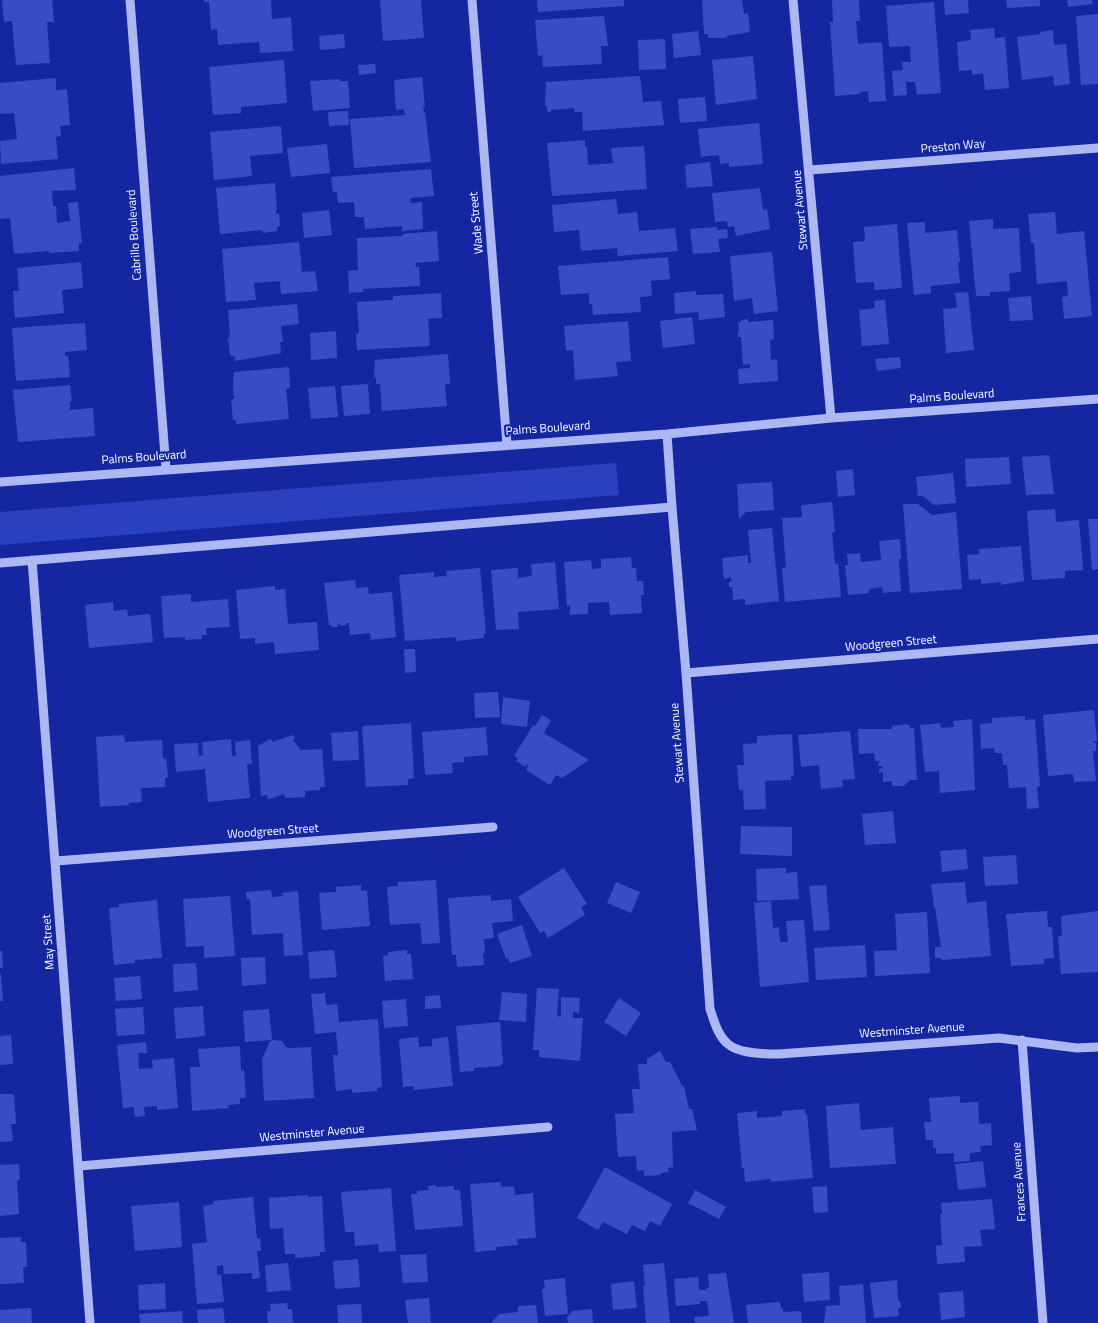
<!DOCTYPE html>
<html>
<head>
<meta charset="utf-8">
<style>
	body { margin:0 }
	canvas { display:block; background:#1427a0 }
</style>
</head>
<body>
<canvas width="1098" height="1323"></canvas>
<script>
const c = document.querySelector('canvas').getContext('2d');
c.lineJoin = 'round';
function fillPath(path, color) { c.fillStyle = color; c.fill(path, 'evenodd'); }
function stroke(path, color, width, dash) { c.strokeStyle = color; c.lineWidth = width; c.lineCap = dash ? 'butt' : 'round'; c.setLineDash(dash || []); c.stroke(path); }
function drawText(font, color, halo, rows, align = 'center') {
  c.font = font + ' "Titillium Web",sans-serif'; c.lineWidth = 4.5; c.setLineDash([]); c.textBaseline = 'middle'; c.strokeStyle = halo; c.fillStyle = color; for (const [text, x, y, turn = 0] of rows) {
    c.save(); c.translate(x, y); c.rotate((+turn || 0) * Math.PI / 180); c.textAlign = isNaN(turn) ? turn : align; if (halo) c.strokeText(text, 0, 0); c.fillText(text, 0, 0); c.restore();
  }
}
fillPath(new Path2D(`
	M616 463 619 495 0 545V512Z`), '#2b40bf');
fillPath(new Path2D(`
	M2 0H52L54 22H47L50 63 16 65 12 21 4 22Z
	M204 0H271L272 19 291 17 293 51 260 53 259 42 218 45 217 29 211 30 209 2H204Z
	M380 0H421L424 38 383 41Z
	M537 0H624V6L538 12Z
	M702 0H742L744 14 748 13 750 32 726 36 727 38H708V34H704Z
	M832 0H859L860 21H856L858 44 882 42 886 101 869 102 868 91 860 92V94L835 96 830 22H833Z
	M944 0H968L969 13 945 15Z
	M1006 0H1040V6L1007 8Z
	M1067 0H1092L1093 4 1068 7Z
	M934 2 941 93 917 95 915 82H906L907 95 894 96 892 71 903 70 902 62H911L910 46 889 47 886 6Z
	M1098 14V84L1081 85 1076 16Z
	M604 16 608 46H601L602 64 543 67 542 55 538 56 535 20Z
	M994 28 995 38 1005 37 1009 88 985 90 983 73 972 75V70L959 71 957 42 971 40 970 30Z
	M1053 30 1054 45 1066 44 1070 84 1054 86 1053 76 1022 80 1017 37 1040 34V32Z
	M698 31 701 55 674 58 672 34Z
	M344 34 345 48 320 50 319 36Z
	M665 39 666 69 639 70 638 40Z
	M753 56 757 99 716 105 712 60Z
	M284 60 287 103 241 107V113L213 115 209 67Z
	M375 64 376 73 359 75 358 65Z
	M640 76 643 102 661 101 664 125 583 131 582 112H575L574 108 551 110V112H547V106H545L546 82Z
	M422 77 425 107H423L424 113 425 112 431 162 354 168 350 119 405 115 404 109 396 110 394 80Z
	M56 78V90L67 89 70 125 60 126 61 136 56 137 58 159 1 164 0 141 17 139 14 113 0 114V83Z
	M339 79 340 81H348L350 108 313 111 310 81Z
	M705 97 707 121 680 123 678 99Z
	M348 111 349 125 329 126 328 112Z
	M759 123 763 164 729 167V163L720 164 719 155 701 157 698 129Z
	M281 126 283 153 250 156 252 176 214 180 210 132Z
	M585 140V147L587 146 588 165 613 163 611 148 644 146 647 189 552 196 547 143Z
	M327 144 330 173 291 177 287 148Z
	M710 162 713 186 687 188 685 165Z
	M74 168 76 190 52 191 53 206H56L57 223 70 221 68 203 78 202 82 243H79V251L49 253V251L14 254 10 218 0 219V176Z
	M431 169 434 196 410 198 411 203 422 202 423 229 402 231V226L365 229 364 217H355L354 202 338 203 337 192H333L331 177Z
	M275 183 277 210H276V214H279L280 226 277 227V231L263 233 262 230 220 234 216 188Z
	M760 188 763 210 767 209 770 229 736 236 734 226 728 227 727 221 715 222 712 193Z
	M616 199 618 214 637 212 639 231 675 228 678 251 618 256 617 248 581 251 579 230 554 232 552 205Z
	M329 210 332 235 304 238 302 213Z
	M1055 212 1057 234 1084 231 1092 316 1064 319 1062 297 1068 296 1067 281 1037 284 1034 243H1031L1028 214Z
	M993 219V229L1019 228 1021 272 1009 273 1010 291 990 292V296H976L969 221Z
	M925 222V233L957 230 960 262H958L960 283 931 286V293L914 295 907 223Z
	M897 224 902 288 874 290V282L856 283 853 242 865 241 864 227Z
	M717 227V230L727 229 728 238 718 239 720 252 693 254 690 229Z
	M437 231 439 261 415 263 416 267H419L420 286 363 289V292L349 293 348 271 358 270 357 238 403 236 402 234Z
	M299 242 302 272 315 271 318 291 281 294 280 281 254 283 256 300 226 302 222 249Z
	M772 252 778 311 754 314 752 298 734 301 730 256Z
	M668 257 670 279 651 281 652 296 640 297 641 312 593 315 592 304H589V293L561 295 558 266Z
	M81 262 83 288 62 290 64 313 15 318 13 291H19L17 268Z
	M696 291V295L723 294 725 317 699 320 698 312 675 314 674 293Z
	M968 292 974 350 946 353 943 309 957 308 955 293Z
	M441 293 442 318 428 319 430 346 357 350 356 334 359 333 357 302 393 300V296Z
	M1031 296 1033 320 1010 321 1008 298Z
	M885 300 889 344 862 346 859 310 875 308 874 301Z
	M297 304 299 324 281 326 283 342H280L281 353 235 361V357L230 355 228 338 230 337 228 310Z
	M692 317 695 344 663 348 660 321Z
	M748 319V322L773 320 774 339 770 340 771 360 777 359 778 381 739 384 738 369 750 368V364L743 365 741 337H738V332H739L738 322H741V320Z
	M628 321 631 361 616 362 618 376 575 380 573 350 566 351 564 326Z
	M85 323 87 350 65 352V356H68L70 377 16 381 12 328Z
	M336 331 337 358 311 360 310 333Z
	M448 354 450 384H445L447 406 382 411 380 384H376V377L374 378 375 360Z
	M900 357 901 368 877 371 875 359Z
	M289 367 290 388 286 389 289 419 236 424V420H233L231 399H234L233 387 235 386 233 385 234 372Z
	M368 384 370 414 344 416 341 386Z
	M70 385 72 401H70V410L93 408 95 436 18 442 13 390Z
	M335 386 338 417 311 419 308 388Z
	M1049 455 1054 494 1026 495 1022 457Z
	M1009 457 1011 484 966 487 965 459Z
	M853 469 855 495 838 497 836 471Z
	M953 473 956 503 934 505 923 496H918L916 477Z
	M772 482 774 510 746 512 739 519 737 484Z
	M832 502 835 532 832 533 835 564 838 563 841 597 785 602 782 568 786 567 782 518 802 517 801 505Z
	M903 504H918L932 515 956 512 962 589 910 593Z
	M1055 509 1056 522 1079 520 1083 570 1065 571V578L1032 580 1027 511Z
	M1088 519H1098V569L1092 570Z
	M772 528 779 601 745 605V599L733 600 732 587H729V582H731V577L724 579 722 558 748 555V563H751L748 530Z
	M900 539 901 559H899L901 591 883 593 882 587 869 589V593L848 595 845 565H848L847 554 860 553 861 562 881 560 879 541Z
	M1021 546 1024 581 1001 585V582L981 584V579L969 580 967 555 979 554V549Z
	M631 557 632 568H636L637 581H643L644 595H641L642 613 610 615 609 602 588 603V614L570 615V605L567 606 564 562 591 560 592 569 601 568V559Z
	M555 562 559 609 518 612 519 629 496 630 491 570 518 568V578L532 576 531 564Z
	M480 568 486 634H484V638L456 641V637L405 641 399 575 434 572V577L447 576 446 571Z
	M355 580 356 588 368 587 369 594 392 592 396 637 371 640 370 633 350 635 349 623H346V625L340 626V624H338V627H332L331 625H329L324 583Z
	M275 586V590L285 589 288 624 317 622 319 650 275 654 274 642 255 644V638L240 639 236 590Z
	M191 594V602L228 599 230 627 206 628 207 635H202V639L185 640V637L164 638 161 596Z
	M113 602 114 611 127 609 128 616 150 614 153 642 89 648 85 605Z
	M404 649H415L416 672 405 673Z
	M498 692 500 717 475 718 474 693Z
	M503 697 530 701 527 727 501 724Z
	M1094 710 1097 741 1093 742V743H1096V751H1093L1096 781 1074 782 1073 774 1048 776 1043 715Z
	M542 715 551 720 544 733 589 760 562 778 556 775 550 785 526 770 529 765 527 764 526 767 516 761 518 758 514 756 533 725 535 726Z
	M1025 716V720L1035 719 1040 786 1037 787 1039 808 1027 809 1026 787 1009 788 1007 765H1003L1002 753H995L994 748 981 749 980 724 992 723V718Z
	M972 719 975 790 940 793 939 771 925 772 920 725 940 723 941 728 954 727 953 721Z
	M411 723 414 778 408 779V785L366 787 362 726Z
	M907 724V725H910V728H914L917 780H910L904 786H892V781L883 782V772L879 773V769L883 768 882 766H878L879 762 882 761H875L874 753 859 754 858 729H892V726Z
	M486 727 488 755 464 757V762L452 763 453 773 425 775 422 732Z
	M358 731 359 760 333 761 331 733Z
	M850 731 855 779 842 780 843 787 821 789 819 765 801 767 798 735Z
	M792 734 794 776H791V780L765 781 766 809 744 810 743 790H739L737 765H744L743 744 757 743V736Z
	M124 735 125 742 162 740 163 759 166 758 168 777 165 778V787L141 788 142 802 129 803V805L100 807 96 737Z
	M292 735 295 738 293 740 301 750 322 749 325 787H320V790L305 791V797L285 798 284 794 269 799 267 798V795L261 796 258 746 270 739 273 742Z
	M231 739 232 756H236L235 742 250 740 252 764H247L250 798 208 802 205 769 176 772 174 744 198 743 199 756 203 755 202 742Z
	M893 811 896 843 865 845 862 814Z
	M741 826 792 827V856L740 854Z
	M966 849 968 869 942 872 940 851Z
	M1016 855 1018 884 985 886 983 857Z
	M564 868 587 904 581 907 585 915 548 938 544 931 540 933 518 897Z
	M786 868V873L797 872 799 899 757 901 756 869Z
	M436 880 440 943 422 944 420 923 390 925 387 887 398 886V882Z
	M616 882 640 892 631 913 607 903Z
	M965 882 967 903 986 901 991 956 942 960 941 958H935V947H941L935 907H934L931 884Z
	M361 885V891L367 890 370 926 322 930 319 893 336 892V887Z
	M826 885 830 930 814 931 809 886Z
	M271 890 272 897 283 896 282 893 298 891 303 955 284 956 283 933 252 935 250 899 247 900 246 892Z
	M491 895V901L511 899 513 921 492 923 494 938 484 939 485 953H483L484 965 457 967 456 955H452L448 898Z
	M230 896 235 956 204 958V946L186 947 183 899Z
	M157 900 162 958 135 960V963L114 965 109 908 119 907V904Z
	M771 901 773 928 779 927 780 942H788L786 921 804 920 809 982 760 987 754 903Z
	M1047 911 1048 927H1052L1054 958 1044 959V964L1011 966 1006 914Z
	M1098 911V972L1061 974 1058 936H1062L1061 916Z
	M927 912 930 973 875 976 874 951 897 950 895 914Z
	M522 925 532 956 510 963 508 958 506 959 497 934Z
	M865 945 867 977 816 980 814 948Z
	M334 950 337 977 310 979 308 952Z
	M407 950V954H411L413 979 385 981 383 956 388 955V952Z
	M0 951H2L3 968H0Z
	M265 957 266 984 242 986 241 958Z
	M196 963 198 990 174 992 173 964Z
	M0 974H1L3 1001H0Z
	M140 976 142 999 116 1001 114 978Z
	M537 988 559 989 557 1016 561 1017V997L580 998 579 1013 573 1012V1018H583L580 1061 539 1057V1050H533Z
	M502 992 527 994 526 1022 499 1020Z
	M325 993 326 1005 337 1004 339 1022 378 1019 382 1087 377 1088V1091L352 1093V1089L336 1091 333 1055H338L336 1032 315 1034 311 994Z
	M440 995 441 1008 425 1009V996Z
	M619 998 641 1013 626 1036 604 1022Z
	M406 999 408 1026 384 1028 382 1001Z
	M203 1006 205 1036 176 1039 174 1008Z
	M143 1007 145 1034 117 1036 115 1009Z
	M269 1009 272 1040 245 1042 243 1011Z
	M500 1022 503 1064H501V1066L474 1068V1071L460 1072 456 1026Z
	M11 1035 13 1064 0 1065V1036Z
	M418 1037 419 1047 432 1046V1039L448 1037 453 1086 414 1090V1086L403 1087 399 1039Z
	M273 1040 282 1041 286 1047 289 1048 311 1047 314 1098 264 1101 262 1059 270 1041Z
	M146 1042 147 1053H138L139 1069 153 1068 152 1060 174 1058 178 1108 157 1110V1106L144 1107 145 1116 135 1117 134 1107 123 1108 117 1045Z
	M240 1046 241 1071 244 1070 246 1098H240V1104L228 1105 229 1108 192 1111 190 1067H200L198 1049Z
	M660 1051 666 1062H670L682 1086H684L689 1109H692L697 1130 672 1132 673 1167 668 1168 669 1172 661 1173V1175L644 1176V1170L637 1171 636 1156 618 1157 615 1114 634 1113 632 1089H640L638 1064H647V1059Z
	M0 1094H14L16 1124H11L13 1141 0 1142Z
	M960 1096V1103L978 1102 979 1124 991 1123 992 1145 980 1146 981 1152 970 1153V1161L954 1162V1153L936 1154V1148H933V1140H926L924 1122H931L929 1098Z
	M859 1103 861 1130 893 1127 896 1164 830 1168 826 1106Z
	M805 1109V1114H807L813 1178 770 1182V1179L745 1182 744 1168H742L737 1113 757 1111V1118L782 1116V1111Z
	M983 1161 986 1187 958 1190 955 1164Z
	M19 1164 20 1179 17 1180 19 1214 0 1216V1165Z
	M605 1167 672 1204 660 1226 650 1221 645 1231 632 1225 627 1234 603 1222 598 1230 577 1218Z
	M501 1182V1187L514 1186 515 1195 533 1193 536 1238 517 1239 518 1245 496 1247V1250L475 1252 470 1184Z
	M436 1185V1187L454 1186V1190H460L463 1226 415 1230 411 1194H417V1191L429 1190 428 1186Z
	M827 1186 828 1212 814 1213 812 1187Z
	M391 1188 396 1251 379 1252 378 1244 355 1246 354 1232H345L341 1192Z
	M695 1190 726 1207 719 1219 688 1203Z
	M308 1195V1197L322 1196 325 1252H320V1256L295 1258V1254H285L283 1228 270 1229 269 1198Z
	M253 1197 257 1239 260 1238 261 1251H257L260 1278 252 1279V1273L224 1274 223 1265 217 1266V1275L221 1274 224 1302 197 1304 192 1244 207 1242 203 1206 214 1204 213 1201Z
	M992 1199 995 1229 980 1230 982 1246 964 1247 965 1262 937 1264 936 1246 942 1245 940 1214H942L941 1203Z
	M179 1202 182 1247 135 1251 131 1206Z
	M21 1237V1242H26L27 1267H23L24 1283 0 1284V1238Z
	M426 1254 428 1282 403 1283 400 1255Z
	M358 1259 360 1287 335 1289 333 1261Z
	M288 1263 291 1290 267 1292 265 1265Z
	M664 1263 670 1323H646L643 1286H645L643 1265Z
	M829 1272 830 1300 804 1302 802 1274Z
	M726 1273 734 1323H695L694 1317 709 1316 707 1301H700V1304L676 1306 674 1279 698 1277 699 1290H706V1288L709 1287 708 1274Z
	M565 1278 568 1314 545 1316 542 1289H545L544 1280Z
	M897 1280 898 1301H900L901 1308H898L899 1316 874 1318 870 1283Z
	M634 1281 637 1308 613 1310 611 1284Z
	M165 1283 166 1309 139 1310 138 1285Z
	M863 1284 866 1323H824L826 1306 840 1305 839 1286Z
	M963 1291 965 1317 941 1320 939 1293Z
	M429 1298 431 1323H408L405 1300Z
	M780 1302 781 1309 783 1308V1312L801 1311 802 1323H748L746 1305Z
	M287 1303 288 1309H292L293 1323H268L267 1311H271L270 1304Z
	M361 1304 362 1323H338L337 1305Z
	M536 1305 538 1323H491L499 1314 518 1312V1306Z
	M31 1308 32 1323H0V1310Z
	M223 1308 225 1323H198L197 1310Z
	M592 1309 593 1323H568L567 1317 572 1311Z
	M182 1311 183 1323H140L139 1314Z`), '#384dc4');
stroke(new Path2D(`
	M130 0 166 469
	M472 0 507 445
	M793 0 831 418
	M810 170 1098 148
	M667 434 672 507 686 673 710 1009C714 1021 718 1036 728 1044 739 1054 765 1054 779 1054L999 1038 1077 1048 1098 1047
	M0 482 667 434 831 418 1098 399
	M32 560 90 1323
	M0 563 672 507
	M686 673 1098 639
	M56 861 493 827
	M1022 1040 1043 1323
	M79 1166 548 1127`), '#acb7f4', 9);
drawText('12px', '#fff', '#1427a0', [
	["Preston Way",953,147,-5],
	["Stewart Avenue",801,210,-95],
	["Wade Street",477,223,-95],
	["Cabrillo Boulevard",135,235,-94],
	["Palms Boulevard",952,397,-4],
	["Palms Boulevard",548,429,-4],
	["Palms Boulevard",144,458,-4],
	["Woodgreen Street",891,644,-5],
	["Stewart Avenue",678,743,-94],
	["Woodgreen Street",273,832,-4],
	["May Street",49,942,-94],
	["Westminster Avenue",912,1031,-4],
	["Westminster Avenue",312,1134,-5],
	["Frances Avenue",1020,1182,-94]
]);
</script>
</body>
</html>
